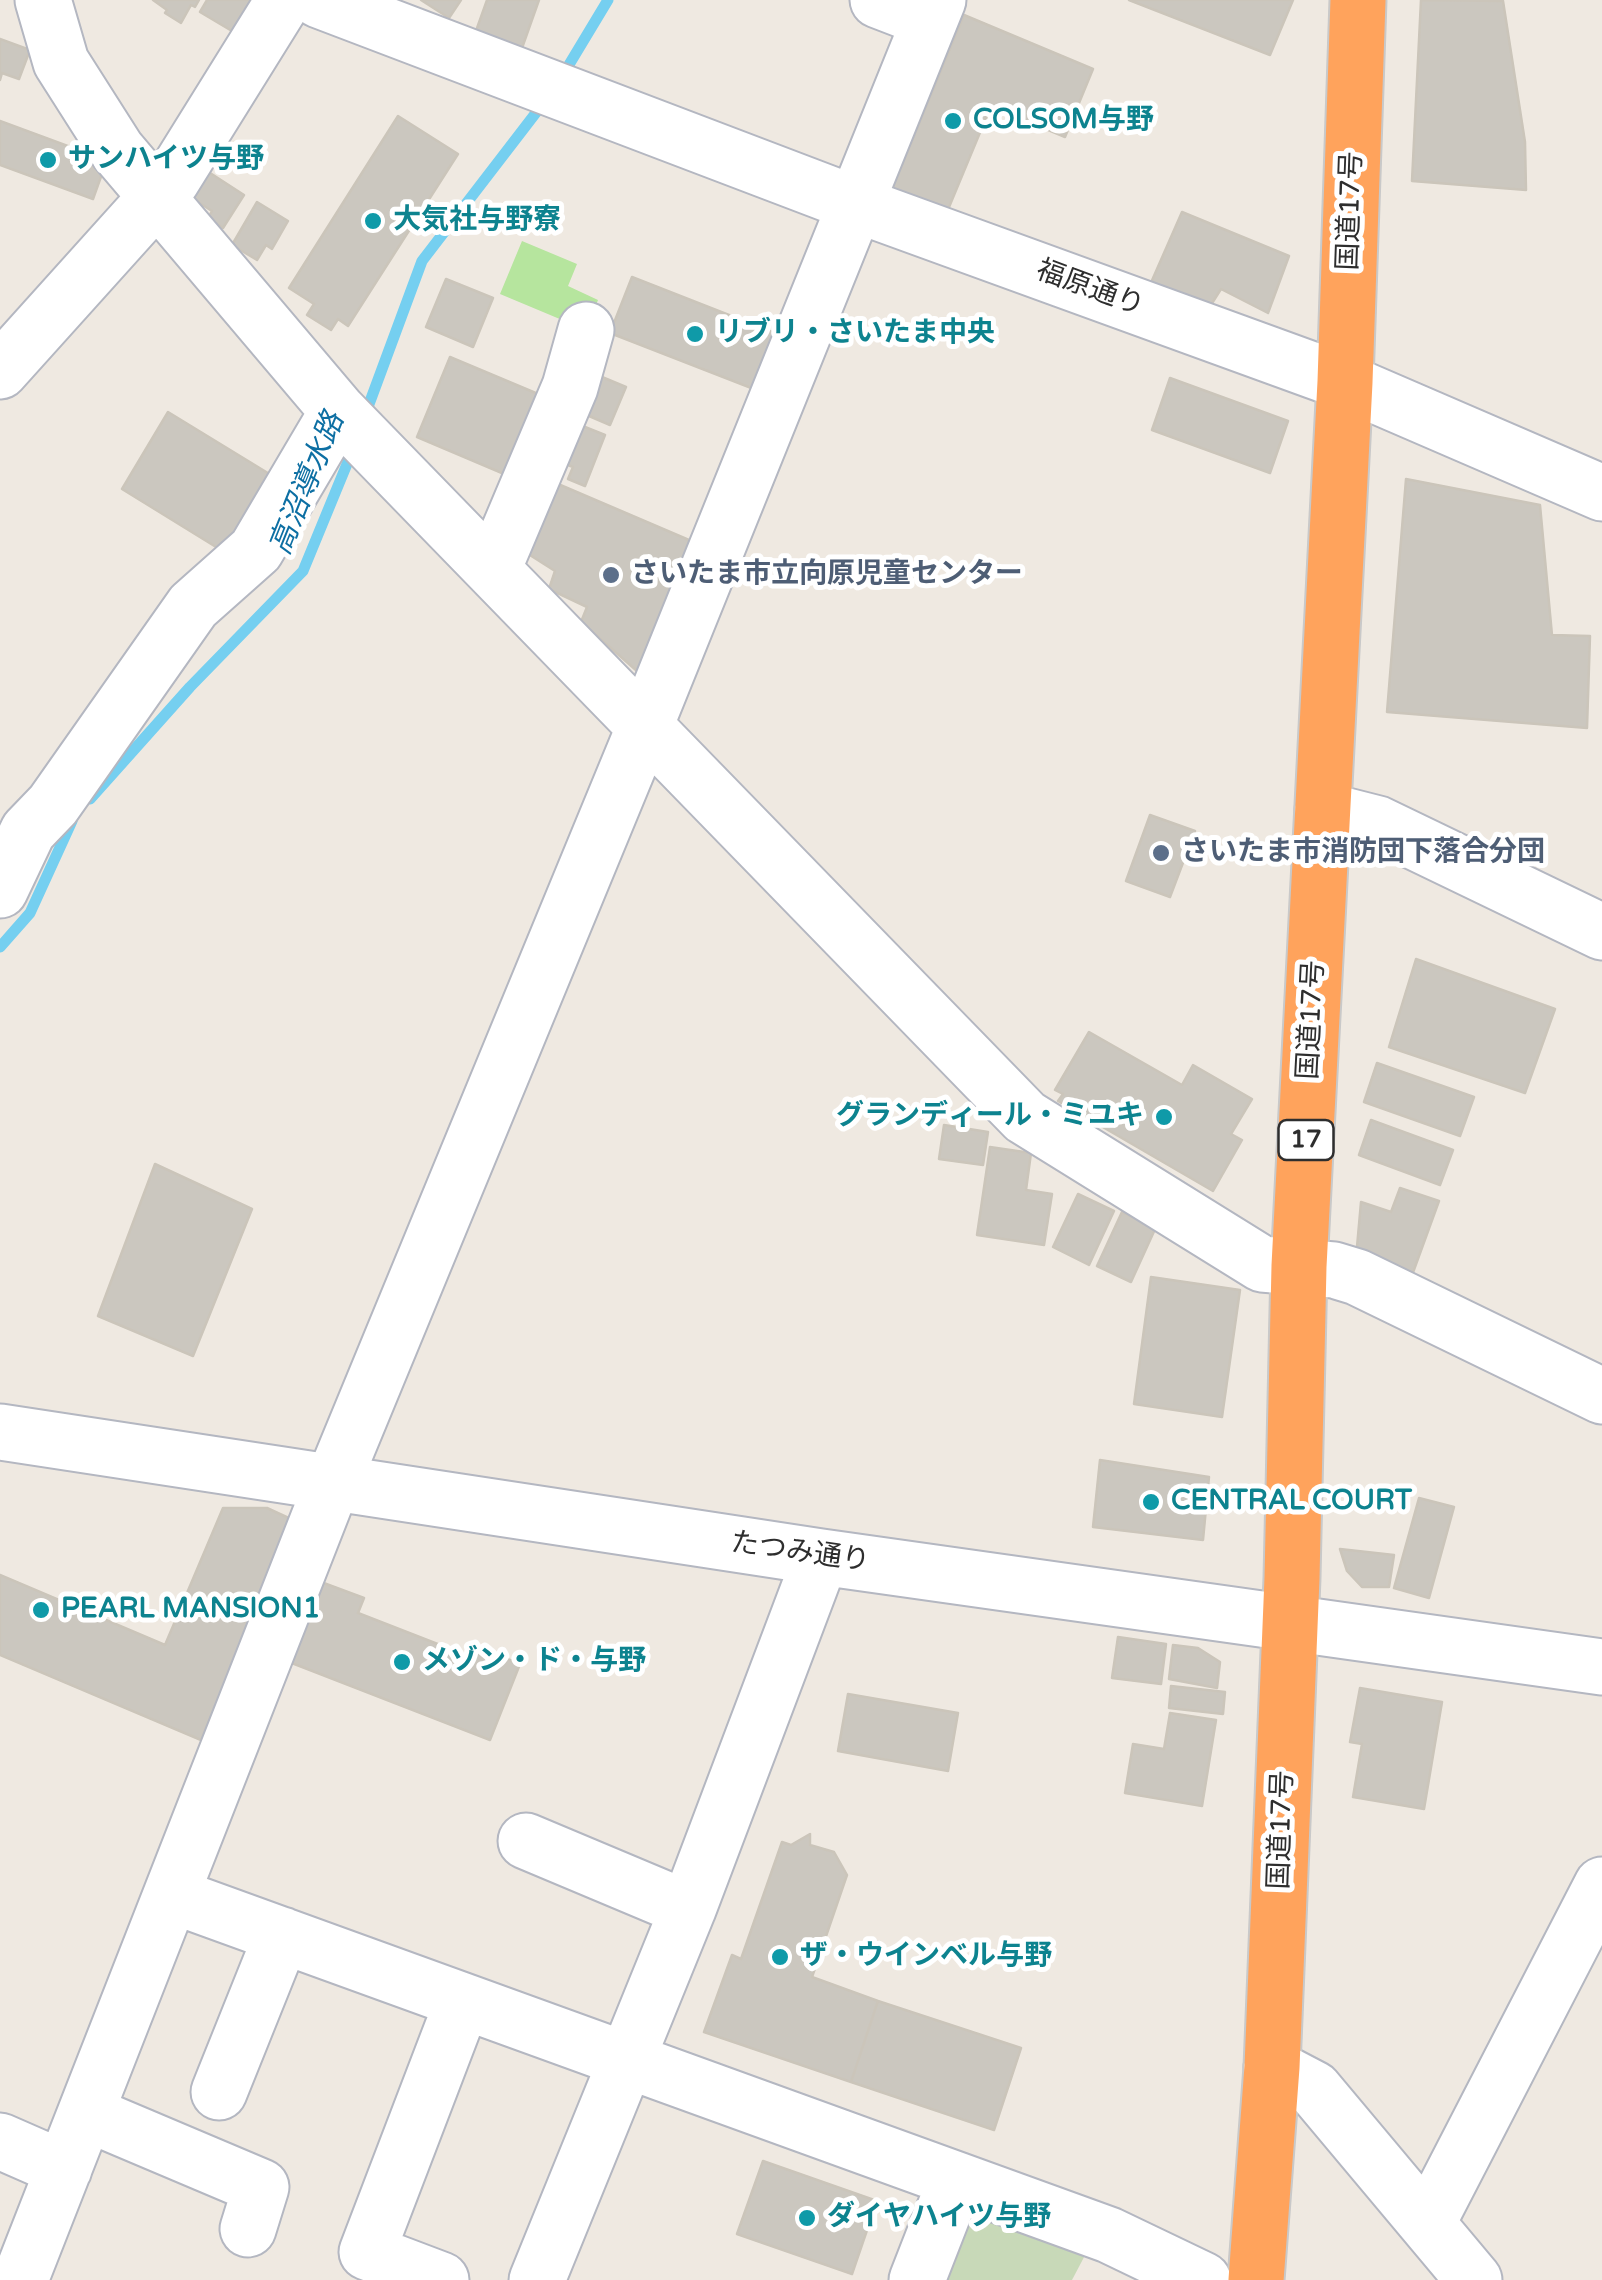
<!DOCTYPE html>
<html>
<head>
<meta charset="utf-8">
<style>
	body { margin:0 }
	canvas { display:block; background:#efe9e1 }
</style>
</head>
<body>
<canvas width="1602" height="2280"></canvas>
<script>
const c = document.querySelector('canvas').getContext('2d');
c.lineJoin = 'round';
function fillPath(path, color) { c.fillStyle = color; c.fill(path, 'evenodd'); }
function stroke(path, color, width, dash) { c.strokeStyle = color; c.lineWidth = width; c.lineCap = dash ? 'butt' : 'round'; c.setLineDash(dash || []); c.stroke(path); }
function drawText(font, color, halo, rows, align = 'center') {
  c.font = font + ' "Varela Round","Noto Sans JP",sans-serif'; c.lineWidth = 10; c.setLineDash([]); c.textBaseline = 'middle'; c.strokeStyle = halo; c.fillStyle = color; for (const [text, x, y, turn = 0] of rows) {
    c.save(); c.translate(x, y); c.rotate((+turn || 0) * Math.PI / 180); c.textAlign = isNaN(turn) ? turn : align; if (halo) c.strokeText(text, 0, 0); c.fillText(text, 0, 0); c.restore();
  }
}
fillPath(new Path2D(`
	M522 241 577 264 568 286 598 300 586 330 500 294Z`), '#b6e59e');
fillPath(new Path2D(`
	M966 2195 1092 2242 1072 2280H931Z`), '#c8d9b8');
stroke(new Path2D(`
	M561 78 608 0
	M365 415 422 261 545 101
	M90 799 190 687 303 571 354 447
	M0 947 30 913 72 821`), '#75cff0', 11);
const building = new Path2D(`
	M153 0H199L195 7 191 5 181 23 165 13 167 10Z
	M207 0H257L237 34 200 12Z
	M421 0H461L449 18Z
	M487 0H539L522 48 476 31Z
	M1129 0H1293L1270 55Z
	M1421 0 1503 1 1525 142 1526 190 1412 181Z
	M964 15 1093 69 1065 137 991 106 947 212 892 189Z
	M0 39 30 50 19 79 2 73 0 80Z
	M398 116 458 154 348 326 338 319 331 330 307 315 314 304 289 288Z
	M0 121 92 155 103 171 93 199 0 165Z
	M207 171 244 195 223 228 208 218 212 211 190 197Z
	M257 202 288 221 272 249 266 245 257 260 232 245Z
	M1182 212 1289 256 1268 313 1221 289 1209 308 1150 285Z
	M632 277 780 335 759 391 610 333Z
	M446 279 493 298 473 347 426 327Z
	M450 357 550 399 516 479 417 437Z
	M590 372 626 387 610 425 575 410Z
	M1170 378 1288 421 1270 473 1152 430Z
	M168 412 276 478 229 555 122 489Z
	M570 421 605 435 585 486 568 479 573 467 555 460Z
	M1406 479 1540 505 1552 635 1590 636 1587 728 1387 712Z
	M551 481 696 543 645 678 581 622 587 607 549 589 555 571 522 550Z
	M1150 815 1195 831 1170 897 1126 881Z
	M1416 959 1555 1009 1525 1093 1389 1047Z
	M1089 1032 1182 1085 1193 1065 1252 1099 1231 1134 1242 1140 1213 1191 1058 1101 1063 1094 1055 1090Z
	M1377 1063 1474 1097 1460 1136 1364 1102Z
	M1371 1120 1453 1150 1440 1185 1359 1155Z
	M944 1125 988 1132 983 1165 939 1159Z
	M990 1147 1031 1153 1026 1190 1052 1194 1044 1245 977 1235Z
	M155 1164 252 1209 193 1356 98 1316Z
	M1400 1188 1439 1201 1411 1278 1356 1258 1361 1202 1391 1212Z
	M1078 1194 1114 1211 1089 1265 1053 1247Z
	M1122 1212 1156 1227 1131 1282 1097 1266Z
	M1151 1277 1240 1290 1222 1417 1134 1404Z
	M1100 1460 1209 1477 1203 1540 1093 1527Z
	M1419 1498 1454 1507 1429 1598 1394 1588Z
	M223 1508H267L293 1520 201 1740 0 1655V1575L165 1645Z
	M1340 1549 1394 1555 1389 1587H1362L1347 1571Z
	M321 1582 364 1598 358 1613 471 1657 475 1646 520 1664 490 1740 284 1660Z
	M1118 1637 1166 1644 1161 1684 1112 1678Z
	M1173 1645 1198 1648 1220 1662 1217 1688 1169 1679Z
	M1171 1686 1225 1692 1223 1714 1169 1708Z
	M1360 1688 1442 1702 1424 1809 1353 1797 1362 1744 1350 1742Z
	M848 1694 958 1713 948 1771 838 1751Z
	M1170 1713 1216 1720 1202 1806 1125 1793 1133 1744 1164 1749Z
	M810 1834V1845L834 1852 847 1875 812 1977 878 2001 851 2082 704 2032 732 1955 741 1959 782 1842 791 1845Z
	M878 2001 1021 2048 994 2130 851 2082Z
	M763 2161 877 2201 852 2274 737 2234Z`);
fillPath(building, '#cbc7bf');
stroke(building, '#cbc5ba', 2.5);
const minor = new Path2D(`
	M43 0 61 62 117 150 338 411 1025 1117 1262 1264 1334 1270 1357 1277 1602 1396
	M319 0 858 205 1345 382 1602 493
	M878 0 930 20
	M0 371 172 180 284 0
	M493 569 570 387 586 330
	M1323 810 1378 824 1602 932
	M0 890 28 831 53 805 193 606 256 550 338 411
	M0 1432 821 1557 1602 1667
	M526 1841 688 1909
	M171 1895 1109 2235 1203 2280
	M1272 2067 1314 2089 1474 2280
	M219 2092 282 1935
	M86 2113 261 2187 248 2229
	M0 2141 64 2169
	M1428 2222 1602 1885
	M20 2280 333 1482 645 726 938 0
	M441 2280 367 2252 463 2001
	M537 2280 688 1909 821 1557
	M917 2280 956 2180`);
const highway = new Path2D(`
	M1256 2280 1272 2067 1292 1578 1299 1266 1345 382 1358 0`);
stroke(minor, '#b4b7c1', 59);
stroke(highway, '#c9c9c9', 59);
stroke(minor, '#fff', 55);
stroke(highway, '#ffa35c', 55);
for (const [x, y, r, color] of [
	[953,121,10,"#0f9aa8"],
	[48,160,10,"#0f9aa8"],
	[373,221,10,"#0f9aa8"],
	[695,334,10,"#0f9aa8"],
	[611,575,10,"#5c6f8a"],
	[1161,853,10,"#5c6f8a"],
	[1164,1117,10,"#0f9aa8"],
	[1151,1502,10,"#0f9aa8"],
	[41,1610,10,"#0f9aa8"],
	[402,1662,10,"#0f9aa8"],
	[780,1957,10,"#0f9aa8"],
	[807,2218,10,"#0f9aa8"]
]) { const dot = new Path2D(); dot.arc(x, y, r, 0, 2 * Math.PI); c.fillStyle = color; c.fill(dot); stroke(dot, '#fff', 4); }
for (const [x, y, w] of [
	[1306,1140,55]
]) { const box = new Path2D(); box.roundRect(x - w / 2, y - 20, w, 40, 8); c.fillStyle = '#fff'; c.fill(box); stroke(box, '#2e2e2e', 2.5); }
drawText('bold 25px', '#2e2e2e', null, [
	["17",1306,1140]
]);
drawText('bold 28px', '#0d838f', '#fff', [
	["COLSOM与野",973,121],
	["サンハイツ与野",68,160],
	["大気社与野寮",393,221],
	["リブリ・さいたま中央",715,334],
	["グランディール・ミユキ",1144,1117,"right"],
	["CENTRAL COURT",1171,1502],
	["PEARL MANSION1",61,1610],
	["メゾン・ド・与野",422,1662],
	["ザ・ウインベル与野",800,1957],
	["ダイヤハイツ与野",827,2218]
], 'left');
drawText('28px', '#2e2e2e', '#fff', [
	["国道17号",1351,211,-88],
	["福原通り",1090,289,20],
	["国道17号",1312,1020,-87],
	["たつみ通り",800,1553,8],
	["国道17号",1282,1830,-88]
]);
drawText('bold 28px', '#4e5e75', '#fff', [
	["さいたま市立向原児童センター",631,575],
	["さいたま市消防団下落合分団",1181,853]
], 'left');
drawText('italic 30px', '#0d6fa3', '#fff', [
	["高沼導水路",308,484,-68]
]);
</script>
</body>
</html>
